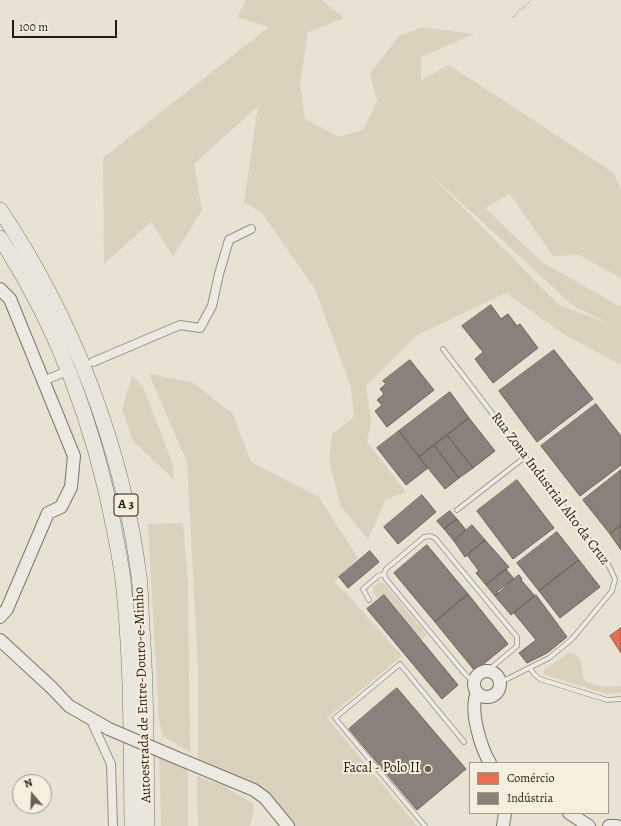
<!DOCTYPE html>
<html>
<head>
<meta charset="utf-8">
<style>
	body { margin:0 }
	#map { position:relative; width:621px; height:826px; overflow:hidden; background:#e8e2d2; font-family:Alegreya,serif }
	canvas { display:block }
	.legend { position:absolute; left:469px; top:762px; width:140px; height:52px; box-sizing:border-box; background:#f5efdd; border:1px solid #a5998a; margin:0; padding:5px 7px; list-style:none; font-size:12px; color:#2e180e }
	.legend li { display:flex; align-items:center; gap:8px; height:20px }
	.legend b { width:20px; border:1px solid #a5998a }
	.north { position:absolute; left:12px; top:774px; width:40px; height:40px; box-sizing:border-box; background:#f5efdd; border:1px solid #a5998a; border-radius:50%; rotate:341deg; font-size:11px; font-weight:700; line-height:16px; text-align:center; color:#2e180e }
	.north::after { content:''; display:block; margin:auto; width:14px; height:18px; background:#6f5f53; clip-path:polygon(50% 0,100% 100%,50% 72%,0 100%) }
	.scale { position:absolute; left:12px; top:20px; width:105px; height:18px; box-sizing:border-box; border:2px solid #2e180e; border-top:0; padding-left:5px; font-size:12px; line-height:14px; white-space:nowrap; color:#2e180e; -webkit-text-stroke:3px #f5efdd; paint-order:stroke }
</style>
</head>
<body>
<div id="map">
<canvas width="621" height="826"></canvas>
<ul class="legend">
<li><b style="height:11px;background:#e76f51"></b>Comércio</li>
<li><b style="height:11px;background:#8a817c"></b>Indústria</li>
</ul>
<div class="north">N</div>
<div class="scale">100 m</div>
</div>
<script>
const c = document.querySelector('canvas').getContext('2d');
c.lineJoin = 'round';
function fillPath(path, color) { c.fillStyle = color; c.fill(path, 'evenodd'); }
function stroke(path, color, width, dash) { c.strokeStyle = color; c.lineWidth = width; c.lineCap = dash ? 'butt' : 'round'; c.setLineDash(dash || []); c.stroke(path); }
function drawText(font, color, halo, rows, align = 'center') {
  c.font = font + ' Alegreya,serif'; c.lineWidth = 4; c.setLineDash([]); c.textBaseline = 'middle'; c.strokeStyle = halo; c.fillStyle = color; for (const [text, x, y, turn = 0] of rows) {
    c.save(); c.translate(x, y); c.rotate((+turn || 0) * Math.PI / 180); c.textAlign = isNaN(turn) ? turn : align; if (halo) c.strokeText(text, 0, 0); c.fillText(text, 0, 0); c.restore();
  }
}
fillPath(new Path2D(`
	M246 0H322L344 18 308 32 300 85 305 119 339 137 364 129 377 101 370 74 399 36 423 27 474 34 421 57V80L449 65 614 173 621 190V278L579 255 553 256 510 194 485 208 542 262 621 307V365L565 335 506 293 417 335 366 386 371 421 367 442 406 492 385 500 368 540 341 506 329 462 332 434 354 417 351 387 315 289 262 213 244 202 258 106 194 164 202 210 173 256 151 222 104 264 103 158 269 27 237 17ZM425 169 572 305 608 323 559 305Z
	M149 374 192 382 233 414 251 462 319 497 358 558 334 582 347 594 402 656 327 718 417 826H294L260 787 198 760V668L187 462Z
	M132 376 143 387 173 465 174 480 133 441 122 409Z
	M183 523 188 583 190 752 163 736 159 720 148 524Z
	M381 582 385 584 427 635 421 640 384 595 379 599 373 593V587Z
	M570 652C588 660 577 670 586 682L604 687 621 686V692L606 694 543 674 545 669Z
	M159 756 188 768V826H161Z
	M197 776 220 784 254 804V810L250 826H198Z`), '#dad2bc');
const shops = new Path2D(`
	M621 628V653L610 636Z`);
fillPath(shops, '#e76f51');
stroke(shops, '#b0553d', 1);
const industry = new Path2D(`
	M491 305 501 319 508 314 517 326 520 324 538 348 493 383 475 359 483 352 462 326Z
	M554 350 593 399 537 442 499 391Z
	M410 360 434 390 387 427 375 411 382 405 377 400 384 394 380 389 386 384 383 381Z
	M450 392 469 418 419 457 399 431Z
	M596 404 621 436V465L580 496 541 446Z
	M469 418 495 451 473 468 447 435Z
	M399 431 428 468 406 485 377 448Z
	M447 435 473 468 459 478 434 445Z
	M434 445 459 478 445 489 419 457Z
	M621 470V525L610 534 583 500Z
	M517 480 554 528 513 559 477 511Z
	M422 495 436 512 398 544 384 527Z
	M450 511 457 519 444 529 437 521Z
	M457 519 466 530 454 541 444 529Z
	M472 525 485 540 465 557 454 541Z
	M621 525V550L610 534Z
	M557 532 579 560 539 591 517 563Z
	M485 540 509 567 486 585 476 573 479 571 467 555Z
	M427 545 468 594 435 622 394 573Z
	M370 551 379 562 348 588 339 577Z
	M579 560 600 587 560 618 539 591Z
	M506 569 514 579 495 596 486 585Z
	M519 575 522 579 521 580 535 596 511 615 495 596 498 594 497 592Z
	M468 594 508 644 475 671 435 622Z
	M384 595 458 685 442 699 367 609Z
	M536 595 567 637 547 653 527 663 519 653 536 640 514 613Z
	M397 688 466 769 417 810 349 729Z`);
fillPath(industry, '#8a817c');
stroke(industry, '#6e625b', 1);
const lane = new Path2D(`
	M443 349 609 566 615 579 612 591 572 639 549 658 499 683
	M457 510 525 457
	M369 600 363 589 378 576 384 574
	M530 668 534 674 540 679 607 700 621 699
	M474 682 465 674 386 579 384 574 386 569 424 537 430 536 435 538 517 637V646L491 668 490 672
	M425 826 335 718 400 664 464 742`);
const street = new Path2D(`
	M93 362 180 325 200 328 212 306 219 274 229 240 251 229
	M43 381 60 374
	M90 718 111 764 113 826`);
const secondary = new Path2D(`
	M0 289 10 299 74 456 71 487 61 507 48 513 7 609 0 617
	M0 640 52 688 69 706 109 729
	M474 684a13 13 0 1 1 26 0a13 13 0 1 1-26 0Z
	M477 693C469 710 481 748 490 763
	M170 755 254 790 265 798 288 826
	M569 813 589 826
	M503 826 505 813
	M609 826H617`);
const highway = new Path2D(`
	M0 210C73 319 122 446 139 576 141 593 141 611 142 628 147 694 146 760 147 826
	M0 238C57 325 94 426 114 528 117 545 121 563 123 580 132 662 131 744 132 826`);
stroke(lane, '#969086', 5.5);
stroke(street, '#969086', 10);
stroke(secondary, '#7c756c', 14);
stroke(highway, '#7c756c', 16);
stroke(new Path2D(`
	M513 17 531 0`), '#a7a39c', 1.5, [1, 2]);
stroke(lane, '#eceae2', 4);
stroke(street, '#eceae2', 8);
stroke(secondary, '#eceae2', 12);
stroke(highway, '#e9e6dd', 15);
const secondaryBridge = new Path2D(`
	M109 729 170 755`);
stroke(secondaryBridge, '#7c756c', 14, []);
stroke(secondaryBridge, '#eceae2', 12);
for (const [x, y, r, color] of [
	[428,769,4,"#6f5f53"]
]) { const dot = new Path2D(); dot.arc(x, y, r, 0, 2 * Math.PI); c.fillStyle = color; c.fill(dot); stroke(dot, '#f5efdd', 1.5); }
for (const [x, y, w] of [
	[126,505,24]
]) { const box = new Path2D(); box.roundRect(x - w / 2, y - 11, w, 22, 3); c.fillStyle = '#f5efdd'; c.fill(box); stroke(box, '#2e180e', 1); }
drawText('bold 13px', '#2e180e', null, [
	["A 3",126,505]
]);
drawText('14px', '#2e180e', '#f5efdd', [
	["Rua Zona Industrial Alto da Cruz",550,489,53],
	["Autoestrada de Entre-Douro-e-Minho",143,695,-92]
]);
drawText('14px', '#2e180e', '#f5efdd', [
	["Facal - Polo II",420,769]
], 'right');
</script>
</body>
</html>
